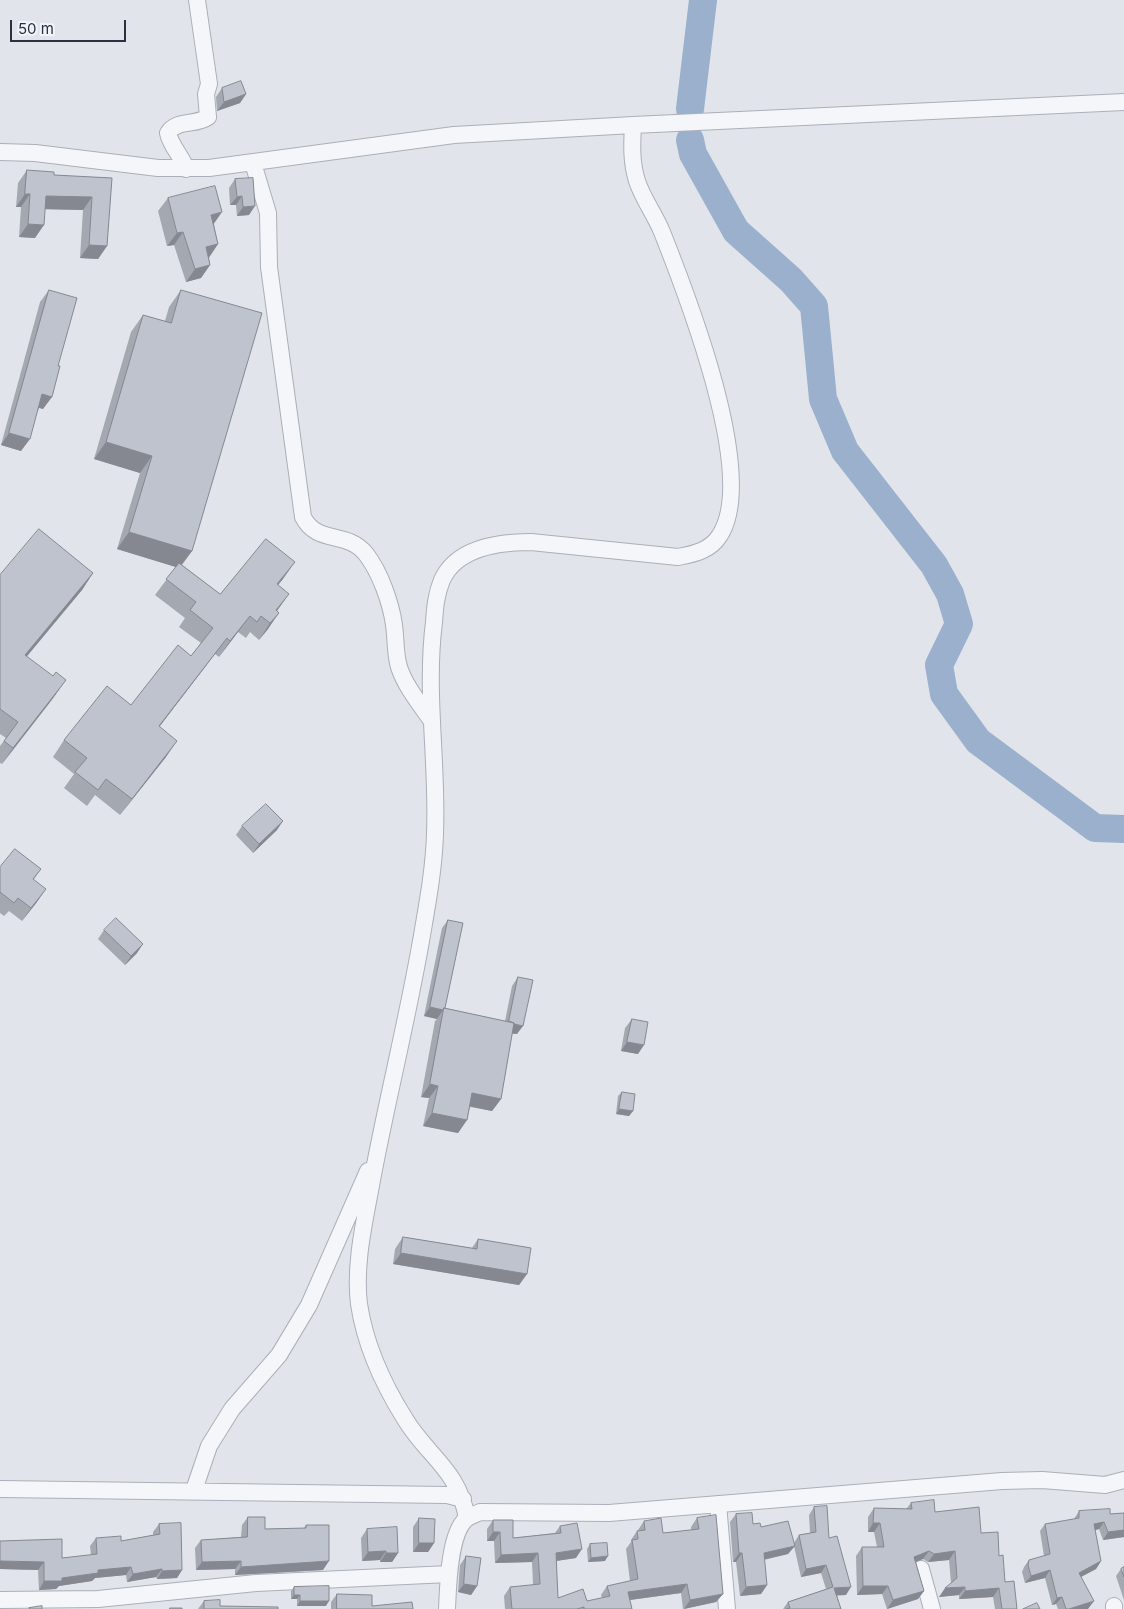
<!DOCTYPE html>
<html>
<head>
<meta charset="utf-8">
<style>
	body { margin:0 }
	#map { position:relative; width:1124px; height:1609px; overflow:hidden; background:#e1e5eb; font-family:Inter,sans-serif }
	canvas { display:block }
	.scale { position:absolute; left:10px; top:20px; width:116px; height:22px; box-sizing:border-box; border:2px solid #293143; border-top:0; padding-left:6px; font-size:15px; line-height:18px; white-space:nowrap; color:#293143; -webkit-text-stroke:4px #f1f4f8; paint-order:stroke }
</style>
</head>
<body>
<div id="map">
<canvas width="1124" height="1609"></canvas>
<div class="scale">50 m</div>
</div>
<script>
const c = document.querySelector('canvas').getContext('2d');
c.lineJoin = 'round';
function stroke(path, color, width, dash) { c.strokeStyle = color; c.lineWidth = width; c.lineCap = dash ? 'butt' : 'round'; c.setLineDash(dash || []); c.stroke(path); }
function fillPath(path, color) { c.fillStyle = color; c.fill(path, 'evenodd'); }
stroke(new Path2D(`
	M690 109 703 0
	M690 140 693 154 736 231 791 280 814 306 823 399 845 451 934 565 950 594 959 624 939 665 944 694 978 741 1095 828 1124 829`), '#9bb0cc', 28);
const minor = new Path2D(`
	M0 152 35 153 158 168H209L454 135 633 125 1124 102
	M253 163 268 213 269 267 303 517C317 545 347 530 366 554 380 572 391 603 394 625 396 639 395 654 399 667 405 686 420 704 431 720
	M186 169C182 156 171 147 168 133 177 119 195 126 208 117L206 94 209 84 197 0
	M0 1489 447 1495 463 1499
	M194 1490 209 1446 232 1409 279 1355 309 1305 368 1171
	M718 1504 727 1609
	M467 1518C458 1469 428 1457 405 1419 383 1384 365 1344 359 1304 354 1263 365 1220 372 1180 387 1100 407 1021 421 941 427 906 434 869 435 834 438 763 425 693 434 622 435 608 436 594 442 580 457 547 499 542 531 542L678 557C695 554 711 550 720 535 758 475 687 295 662 232 655 215 643 199 637 181 631 162 632 144 633 125
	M921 1569 932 1609
	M0 1600 98 1599 256 1583 449 1574
	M1114 1606V1609
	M447 1609C448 1587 449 1534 466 1519 470 1516 476 1514 480 1512L609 1513 1002 1481 1042 1480 1105 1485 1124 1480`);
stroke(minor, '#aaafb9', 18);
stroke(minor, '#f5f6f9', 16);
fillPath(new Path2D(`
	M222 88 246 94 240 103 217 111 216 97Z
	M27 170 54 175 112 178 107 246 98 259 80 258 83 210 45 209 35 238 19 237 21 207H16L18 183Z
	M235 179 249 215 237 216 236 205H230L229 188Z
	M168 198 214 224 218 244 209 258 210 265 201 278 186 282 174 245 167 246 158 211Z
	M49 290 58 366 43 409 39 408 21 451 1 445 40 302Z
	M181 290 192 551 182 565 220 594 283 579 278 585 277 611 268 629 259 640 250 632 246 638 238 632 219 657 215 654 159 727 166 757 120 815 95 795 87 806 64 788 74 774 53 757 64 740 131 705 191 656 201 643 179 627 185 618 155 595 176 567 117 549 140 473 94 459 131 332 143 315 165 321 169 307Z
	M93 573 82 590 26 656 54 697 2 764 0 763V746L6 738 0 734V575Z
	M242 826 277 830 253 853 236 835Z
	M0 867 41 869 34 879 37 902 22 921 9 911 4 916 0 913Z
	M448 920 445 1008 505 1021 512 986 518 977 517 1034H512L501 1099 492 1111 470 1107 467 1120 458 1133 423 1126 429 1098 421 1097 435 1021 437 1019 424 1016 442 928Z
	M104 930 137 953 125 965 98 939Z
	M632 1019 638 1054 621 1051 625 1028Z
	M622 1092 633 1111 629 1116 616 1114 618 1096Z
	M403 1237 472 1248 478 1239 527 1274 519 1285 393 1264 395 1249Z
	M911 1503 935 1512 981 1533 999 1556 1005 1582 1017 1609H995L993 1597 959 1599V1595L939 1597 951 1583 949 1560 928 1562 923 1559 916 1562 924 1591 918 1599 887 1609 882 1594 857 1595 856 1556 862 1547H877L874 1532H868V1517L874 1508 906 1509Z
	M814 1507 829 1538 846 1595H837L841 1609H783L788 1602 826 1589 821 1573 801 1577 794 1546 788 1554 764 1560 767 1585 761 1594 740 1596 736 1562H733L730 1522 736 1514 753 1524 761 1527 794 1543 799 1535 810 1533 809 1515Z
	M1079 1511 1110 1514 1124 1513V1537L1103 1540 1099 1529 1095 1530 1101 1561 1096 1569 1081 1577 1088 1609H1058L1056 1604 1052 1605 1045 1578 1025 1583 1022 1572 1024 1567 1029 1560 1044 1556 1040 1531 1045 1524 1074 1519Z
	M248 1517 265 1529 304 1528 306 1525 323 1570 235 1575V1569L196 1570 195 1548 201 1540 241 1537 242 1525Z
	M419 1518 434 1543 428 1552H413V1527Z
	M697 1518 723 1594 716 1602 683 1609 681 1593 630 1600 632 1609H505L504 1596 510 1587 533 1585 532 1562 495 1563 494 1541H487V1529L493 1520 513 1538 555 1533 560 1526 576 1558 556 1561 558 1598 587 1601 602 1598 601 1595 607 1586 630 1581 626 1549 631 1542V1540L637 1531H638V1530L644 1521 663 1533 691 1530V1527Z
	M159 1524 182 1570 177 1578 157 1579 156 1577 127 1582 126 1575 95 1578 92 1581 59 1586 56 1589 39 1590 38 1570 0 1569V1541L62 1558 91 1555 90 1546 96 1538 121 1541 153 1535V1532Z
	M367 1529 398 1553 392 1562H380V1560L362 1561 361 1538Z
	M590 1544 605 1561 588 1562 587 1549Z
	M466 1556 477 1586 471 1595 458 1592 460 1565Z
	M1124 1567V1600L1116 1576 1121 1569Z
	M294 1587 326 1606H297V1599H291V1591Z
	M337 1594 372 1606 413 1609H331V1602Z
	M204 1601 220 1606 278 1609H198Z`), '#a3a8b1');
fillPath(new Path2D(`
	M246 94 240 103 217 111 224 102Z
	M25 194H30L21 207H16Z
	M46 196 92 197 83 210 37 209Z
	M242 196 236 205H230L237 197Z
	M255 206 249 215 237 216 243 207Z
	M222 212 213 225 211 215Z
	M28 224 44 225 35 238 19 237Z
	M183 232 174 245 167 246 177 233Z
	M218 244 209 257 197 260 206 247Z
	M89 245 107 246 98 259 80 258Z
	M210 265 201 278 186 282 195 269Z
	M42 394 52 397 43 409 34 406Z
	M9 433 30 439 21 451 1 445Z
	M106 442 152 456 140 473 94 459Z
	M129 532 192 551 179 568 117 549Z
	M295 562 283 579 265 600 277 584Z
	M93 573 82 590 14 672 25 655Z
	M289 594 277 611 268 622 276 610Z
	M279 613 268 629 259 640 270 623Z
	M250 616 238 632 219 657 230 641Z
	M227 638 215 654 147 743 159 726Z
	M66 680 54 697 2 764 13 748Z
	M177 741 166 757 120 815 132 799Z
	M283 821 277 830 253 853 259 844Z
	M46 889 37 902 22 921 31 908Z
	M143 944 137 953 125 965 131 956Z
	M430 1007 443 1010 437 1019 424 1016Z
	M509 1023 523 1026 517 1034 503 1032Z
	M627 1042 644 1045 638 1054 621 1051Z
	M430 1084 438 1086 429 1098 421 1097Z
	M472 1093 501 1099 492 1111 464 1105Z
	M619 1109 633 1111 629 1116 616 1114Z
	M432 1113 467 1120 458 1133 423 1126Z
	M401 1253 527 1274 519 1285 393 1264Z
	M1104 1522 1099 1529 1089 1532 1094 1524Z
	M873 1523H880L874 1532H868Z
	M1124 1530V1537L1103 1540 1108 1532Z
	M493 1532H500L494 1541H487Z
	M419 1543H434L428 1552H413Z
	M795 1546 788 1554 757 1561 764 1553Z
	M582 1549 576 1558 549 1562 556 1553Z
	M386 1551 380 1560 362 1561 368 1552Z
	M929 1551 923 1559 908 1565 914 1557Z
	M955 1551 949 1560 928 1562 934 1554Z
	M386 1553H398L392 1562H380Z
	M538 1553 532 1562 495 1563 501 1555Z
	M739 1553H742L736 1562H733Z
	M608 1556 605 1561 588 1562 591 1558Z
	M0 1561 44 1562 38 1570 0 1569Z
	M241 1561 235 1569 196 1570 202 1562Z
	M329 1561 323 1570 235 1575 241 1567Z
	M1101 1561 1096 1569 1073 1581 1079 1573Z
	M826 1565 821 1573 801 1577 806 1569Z
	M131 1567 126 1575 95 1578 92 1581 59 1586 56 1589 39 1590 44 1581 98 1570Z
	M162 1569 156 1577 127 1582 133 1574Z
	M182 1570 177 1578 157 1579 162 1571Z
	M1050 1570 1045 1578 1025 1583 1031 1576Z
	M464 1584 477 1586 471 1595 458 1592Z
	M687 1584 681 1593 622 1601 628 1592Z
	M767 1585 761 1594 740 1596 746 1587Z
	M863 1586H888L882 1594 857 1595Z
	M851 1587 846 1595 829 1596 834 1588Z
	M965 1587 959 1595 939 1597 945 1588Z
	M999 1588 993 1597 959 1599 965 1591Z
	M924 1591 918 1599 887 1609 893 1600Z
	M723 1594 716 1602 684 1609 690 1600Z
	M294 1595H300L297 1599H291Z
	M1062 1597 1056 1604 1052 1605 1057 1598Z
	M300 1601H329L326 1606H297Z
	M1094 1601 1088 1609H1069Z`), '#858890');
const building = new Path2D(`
	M241 81 246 94 224 102 222 88Z
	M27 170 54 172V175L112 178 107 246 89 245 92 197 46 196 44 225 28 224 30 194H25Z
	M253 178 255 206 243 207 242 196 237 197 235 179Z
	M215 186 222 212 211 215 218 244 206 247 210 265 195 269 183 232 177 233 168 198Z
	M49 290 77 298 58 366H60L52 397 42 394 30 439 9 433Z
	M181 290 262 313 192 551 129 532 152 456 106 442 143 315 171 323Z
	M39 529 93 573 25 655 53 676 56 672 66 680 13 748 4 741 18 722 0 709V575Z
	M266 539 295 562 277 584 289 594 276 610 279 613 270 623 261 616 257 622 250 616 230 641 227 638 159 726 177 741 132 799 106 779 98 790 75 772 87 758 64 740 107 686 131 705 178 645 191 656 213 628 190 610 196 602 166 579 179 563 220 594Z
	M266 804 283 821 259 844 242 826Z
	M15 849 41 869 33 879 46 889 31 908 18 898 14 903 0 892V867Z
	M116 918 143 944 131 956 104 930Z
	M448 920 463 923 445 1008H444L443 1010 430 1007Z
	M518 977 533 980 523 1026 514 1024V1023L509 1021Z
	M444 1008 514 1023 501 1099 472 1093 467 1120 432 1113 438 1086 430 1084Z
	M632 1019 648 1022 644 1045 627 1042Z
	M622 1092 635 1094 633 1111 619 1109Z
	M403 1237 477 1249 478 1239 531 1248 527 1274 401 1253Z
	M934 1500 935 1512 979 1507 981 1533 998 1532 999 1556 1003 1555 1005 1582 1014 1581 1017 1609H1002L999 1588 965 1591V1587L945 1588 957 1578 955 1551 934 1554 929 1551 914 1557 924 1591 893 1600 888 1586H863L862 1547H884L880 1523H873L874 1508 912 1509 911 1503Z
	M827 1506 829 1538 837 1536 851 1587 834 1588 841 1609H786L790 1608 788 1602 833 1587 826 1565 806 1569 799 1535 816 1532 814 1507Z
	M1110 1509V1514L1124 1513V1530L1108 1532 1104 1522 1094 1524 1101 1561 1079 1573 1094 1601 1069 1609H1066L1062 1597 1057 1598 1050 1570 1031 1576 1028 1565 1029 1560 1050 1554 1045 1524 1079 1518V1511Z
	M752 1513 753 1524 760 1523 761 1527 788 1521 795 1546 764 1553 767 1585 746 1587 742 1553H739L736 1514Z
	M716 1515 723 1594 690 1600 687 1584 628 1592 632 1609H584V1607L577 1609H512L510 1587 540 1584 538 1553 501 1555 500 1532H493V1520H513V1538L561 1533 560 1526 577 1523 582 1549 556 1553 558 1598 583 1589 587 1601 610 1596 607 1586 638 1579 632 1540 638 1539 637 1531 645 1530 644 1521 661 1518 663 1533 699 1529 697 1518Z
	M248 1517H265V1529L306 1528V1525H329V1561L241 1567V1561L202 1562 201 1540 247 1537Z
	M419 1518 435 1519 434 1543H419Z
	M181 1523 182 1570 162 1571V1569L133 1574 131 1567 98 1570V1573L62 1578V1581H44V1562L0 1561V1541L62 1539V1558L97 1554 96 1538 121 1536V1541L160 1534 159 1524Z
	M397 1527 398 1553H386V1551L368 1552 367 1529Z
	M607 1543 608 1556 591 1558 590 1544Z
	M466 1556 481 1558 477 1586 464 1584Z
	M1124 1567V1577L1121 1569Z
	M329 1586V1601H300V1595H294V1587Z
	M337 1594 372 1595V1606L412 1602 413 1609H337Z
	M220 1600V1606L278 1607V1609H204V1601Z
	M1037 1603 1040 1609H1023Z
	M42 1606V1609H30L29 1608Z
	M170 1608H182V1609H170Z`);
fillPath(building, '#bec3ce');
stroke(building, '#858890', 1);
</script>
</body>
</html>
